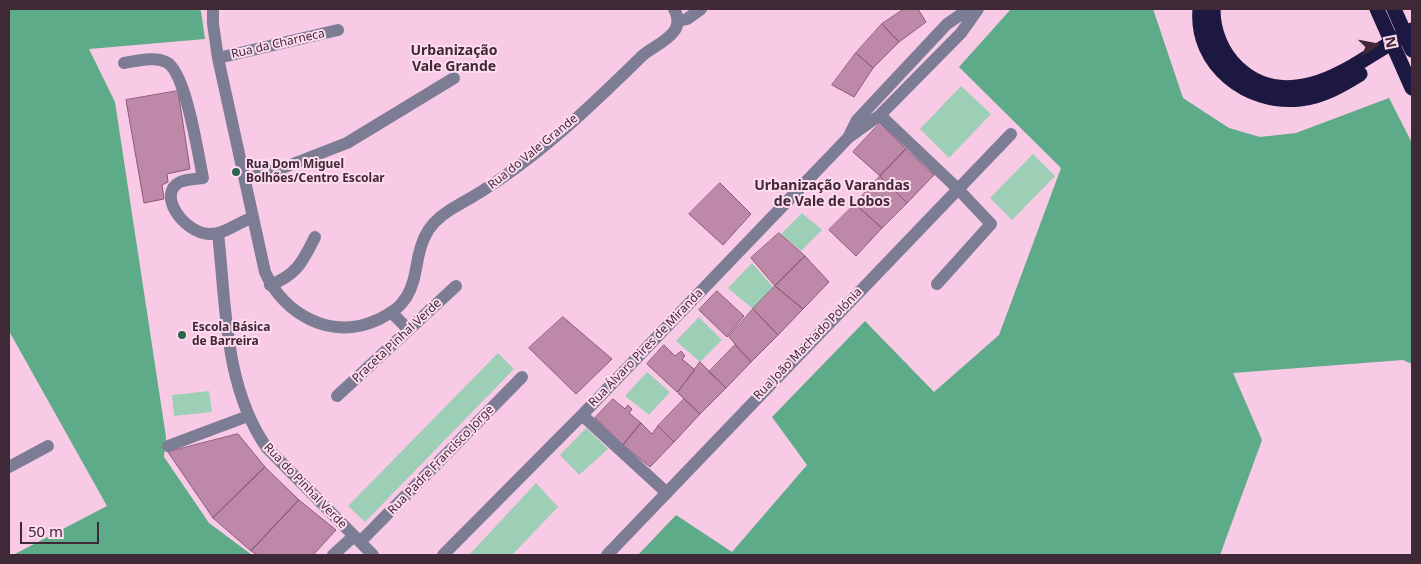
<!DOCTYPE html>
<html>
<head>
<meta charset="utf-8">
<style>
	body { margin:0 }
	#map { position:relative; width:1421px; height:564px; overflow:hidden; background:#f9cae5; font-family:"Noto Sans",sans-serif }
	canvas { display:block }
	.frame { position:absolute; inset:0; border:10px solid #3f2936; pointer-events:none }
	.north { position:absolute; left:1351px; top:20px; width:50px; height:50px; -webkit-text-stroke:4px #ffdbef; paint-order:stroke; rotate:79deg; font-size:14px; font-weight:700; line-height:20px; text-align:center; color:#3f2936 }
	.north::after { content:''; display:block; margin:auto; width:18px; height:22px; background:#3f2936; clip-path:polygon(50% 0,100% 100%,50% 72%,0 100%) }
	.scale { position:absolute; left:20px; top:522px; width:79px; height:22px; box-sizing:border-box; border:2px solid #3f2936; border-top:0; padding-left:6px; font-size:15px; line-height:18px; white-space:nowrap; color:#3f2936; -webkit-text-stroke:4px #ffdbef; paint-order:stroke }
</style>
</head>
<body>
<div id="map">
<canvas width="1421" height="564"></canvas>
<div class="frame"></div>
<div class="north">N</div>
<div class="scale">50 m</div>
</div>
<script>
const c = document.querySelector('canvas').getContext('2d');
c.lineJoin = 'round';
function fillPath(path, color) { c.fillStyle = color; c.fill(path, 'evenodd'); }
function stroke(path, color, width, dash) { c.strokeStyle = color; c.lineWidth = width; c.lineCap = dash ? 'butt' : 'round'; c.setLineDash(dash || []); c.stroke(path); }
function drawText(font, color, halo, rows, align = 'center') {
  c.font = font + ' "Noto Sans",sans-serif'; c.lineWidth = 4; c.setLineDash([]); c.textBaseline = 'middle'; c.strokeStyle = halo; c.fillStyle = color; for (const [text, x, y, turn = 0] of rows) {
    c.save(); c.translate(x, y); c.rotate((+turn || 0) * Math.PI / 180); c.textAlign = isNaN(turn) ? turn : align; if (halo) c.strokeText(text, 0, 0); c.fillText(text, 0, 0); c.restore();
  }
}
fillPath(new Path2D(`
	M961 86 991 114 949 158 920 129Z
	M1033 154 1055 176 1012 220 990 198Z
	M802 213 822 230 801 251 781 234Z
	M752 263 773 287 753 309 728 288Z
	M699 317 722 340 700 362 676 341Z
	M498 353 514 369 365 522 348 506Z
	M647 372 670 392 649 415 625 396Z
	M209 391 212 412 174 416 172 395Z
	M586 428 608 449 579 475 560 455Z
	M536 483 558 507 512 555H469Z`), '#9ccfb6');
fillPath(new Path2D(`
	M9 9H197L201 11 205 39 89 49 115 102 166 437 164 457 209 523 252 555H13L107 506 9 331Z
	M1011 9H1153L1183 98 1229 128 1260 137 1296 133 1389 98 1412 143V364L1403 360 1233 373 1262 440 1220 555H638L676 515 732 552 807 465 772 417 865 321 934 392 999 335 1061 168 959 67Z`), '#5dab88');
const building = new Path2D(`
	M904 9H918L926 22 899 42 882 24Z
	M882 24 899 42 873 68 856 53Z
	M856 53 873 68 854 97 832 85Z
	M178 91 190 169 167 174 168 182 162 185 164 199 144 203 126 100Z
	M880 123 906 149 880 176 853 152Z
	M906 149 934 175 907 203 880 176Z
	M880 176 907 203 882 228 855 204Z
	M720 183 751 214 723 245 689 214Z
	M855 204 882 228 856 256 829 230Z
	M779 233 805 256 775 286 751 258Z
	M805 256 829 282 803 309 775 286Z
	M775 286 803 309 778 335 753 309Z
	M717 291 744 316 727 337 699 310Z
	M753 309 778 335 751 362 729 337Z
	M563 317 612 359 576 394 529 348Z
	M664 345 675 356 681 351 685 356 682 359 695 370 677 392 647 364Z
	M735 345 751 362 726 388 709 372Z
	M700 362 726 388 700 414 678 393Z
	M613 399 625 409 628 405 632 409 629 413 641 423 623 445 595 418Z
	M684 399 700 414 674 442 658 426Z
	M641 423 652 434 658 426 674 442 650 467 623 445Z
	M238 434 265 467 213 518 168 452Z
	M265 467 299 500 251 551 213 518Z
	M299 500 336 530 313 555H258L251 551Z`);
fillPath(building, '#be88a8');
stroke(building, '#8c5a78', 1);
stroke(new Path2D(`
	M213 9V24L218 58 265 272C284 315 332 341 377 320 385 316 396 311 402 303 411 293 414 281 416 269 421 235 430 220 460 204 529 166 587 110 642 56 652 47 667 42 675 30 679 23 678 16 674 9
	M678 21 687 19 701 9
	M218 58 338 30
	M124 63C137 61 154 56 166 62 186 71 198 154 203 178 196 179 186 179 180 182 156 194 184 233 209 234 224 235 238 222 252 218
	M880 115 957 188 991 224 937 284
	M848 138 857 120 947 24 969 9
	M246 179 285 167 347 143 454 78
	M218 233C226 305 224 387 267 448L373 555
	M270 285C297 275 303 261 315 237
	M391 312 409 330
	M337 396 456 286
	M582 415 667 493
	M168 446 248 416
	M9 467 48 446
	M360 542 522 377
	M333 555 354 536
	M443 555 582 415 848 138 880 115 961 33 978 9
	M607 555 1011 134`), '#7c7d94', 12);
stroke(new Path2D(`
	M1200 9C1195 65 1248 105 1300 99 1322 97 1342 85 1360 74
	M1213 9C1213 55 1250 93 1297 87 1318 85 1337 75 1355 65
	M1377 9 1412 88
	M1394 9 1412 50`), '#1c1842', 15);
stroke(new Path2D(`
	M1355 65 1412 30`), '#1c1842', 15);
for (const [x, y, r, color] of [
	[236,172,5,"#2c644b"],
	[182,335,5,"#2c644b"]
]) { const dot = new Path2D(); dot.arc(x, y, r, 0, 2 * Math.PI); c.fillStyle = color; c.fill(dot); stroke(dot, '#ffdbef', 2); }
drawText('12px', '#3f2936', '#ffdbef', [
	["Rua da Charneca",278,44,-13],
	["Rua do Vale Grande",533,152,-39],
	["Praceta Pinhal Verde",397,341,-43],
	["Rua João Machado Polónia",808,344,-46],
	["Rua Álvaro Pires de Miranda",646,348,-46],
	["Rua Padre Francisco Jorge",441,460,-46],
	["Rua do Pinhal Verde",305,486,46]
]);
drawText('bold 12px', '#3f2936', '#ffdbef', [
	["Rua Dom Miguel",246,165],
	["Bolhões/Centro Escolar",246,179],
	["Escola Básica",192,328],
	["de Barreira",192,342]
], 'left');
drawText('bold 14px', '#3f2936', '#ffdbef', [
	["Urbanização",454,51],
	["Vale Grande",454,67],
	["Urbanização Varandas",832,186],
	["de Vale de Lobos",832,202]
]);
</script>
</body>
</html>
